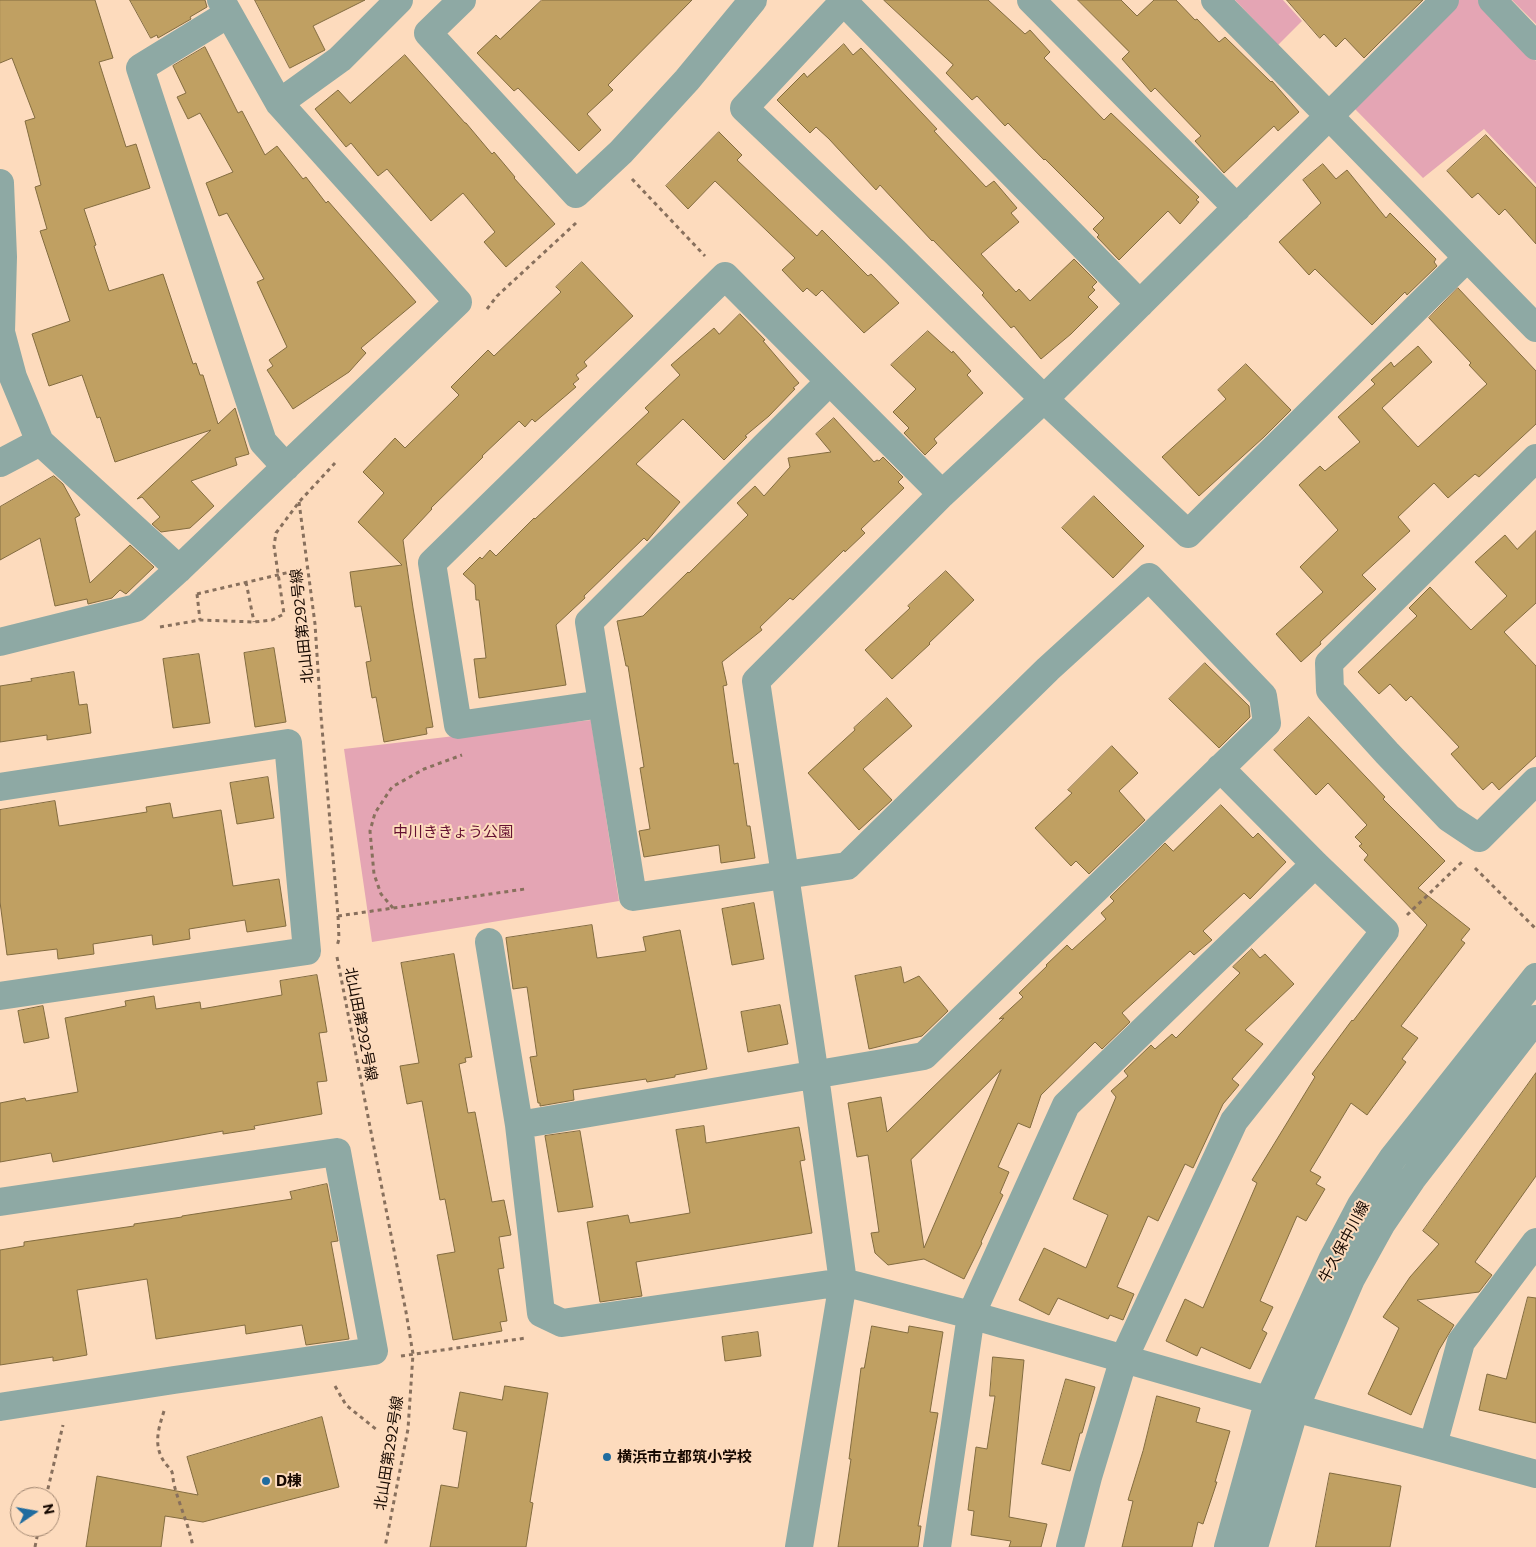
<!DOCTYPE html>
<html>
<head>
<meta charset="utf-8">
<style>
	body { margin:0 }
	#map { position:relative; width:1536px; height:1547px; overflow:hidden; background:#fddbbd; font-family:Commissioner,sans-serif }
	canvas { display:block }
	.north { position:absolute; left:10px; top:1487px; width:50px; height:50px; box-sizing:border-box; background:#fddbbd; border:1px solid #a18772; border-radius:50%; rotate:78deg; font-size:14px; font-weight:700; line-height:20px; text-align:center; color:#170901 }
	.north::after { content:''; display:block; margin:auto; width:18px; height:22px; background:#206c9f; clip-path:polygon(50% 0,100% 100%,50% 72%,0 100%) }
</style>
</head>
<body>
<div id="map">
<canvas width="1536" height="1547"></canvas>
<div class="north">N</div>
</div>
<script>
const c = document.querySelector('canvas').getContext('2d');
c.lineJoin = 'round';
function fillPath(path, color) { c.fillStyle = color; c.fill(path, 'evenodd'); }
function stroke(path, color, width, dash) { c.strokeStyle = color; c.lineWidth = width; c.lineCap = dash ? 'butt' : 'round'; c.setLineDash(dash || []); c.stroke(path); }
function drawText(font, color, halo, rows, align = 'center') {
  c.font = font + ' Commissioner,"Noto Sans JP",sans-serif'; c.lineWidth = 4; c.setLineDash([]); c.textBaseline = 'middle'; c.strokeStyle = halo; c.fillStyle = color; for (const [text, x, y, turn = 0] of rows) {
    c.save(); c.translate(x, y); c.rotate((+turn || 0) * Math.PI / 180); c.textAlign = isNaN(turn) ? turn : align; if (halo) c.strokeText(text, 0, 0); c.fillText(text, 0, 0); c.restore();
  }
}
fillPath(new Path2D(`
	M1235 0H1283L1302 21 1278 45Z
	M1458 0H1480L1536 61V184L1484 129 1423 178 1355 109Z
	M1512 0H1536V24Z
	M591 720 619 901 372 942 344 749Z`), '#e4a5b4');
const building = new Path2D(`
	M0 0H95L113 58 99 62 126 147 136 144 150 188 84 209 96 245 94 246 109 291 163 274 193 364 196 363 200 375H203L218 424 235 408 249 454 235 458 237 465 191 481 214 506 190 528 161 532 152 524 160 517 142 497 137 499 211 430 115 462 100 417 97 418 82 375 49 386 32 334 70 321 40 231 47 229 35 187 41 185 25 121 35 118 12 58 0 63Z
	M130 0H205L207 7 190 17 191 19 158 38 157 35 151 38Z
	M255 0H365L313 26 325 50 290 68Z
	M542 0H692L608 85 613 90 587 114 601 130 579 151 518 88 514 91 477 53 496 35 500 39Z
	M884 0H988L1025 34 1030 30 1050 52 1044 58 1104 120 1111 113 1199 197 1196 200 1199 202 1180 224 1168 211 1119 260 1097 237 1099 235 1093 229 1104 218 1045 159 1044 160 1008 123 1005 126 977 96 972 100 946 73 953 65Z
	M1078 0H1121L1137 16 1154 0H1176L1195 20 1197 19 1219 42 1225 37 1271 82 1272 81 1299 112 1278 131 1274 126 1224 173 1195 141 1201 136 1155 88 1151 92 1122 59 1129 52Z
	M1287 0H1423L1380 42 1364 58 1345 38 1336 47 1324 34 1320 38Z
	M844 44 853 55 861 48 937 129 934 131 986 187 994 181 1017 208 1011 213 1019 222 981 254 1016 292 1019 289 1030 301 1074 259 1097 282 1092 287 1095 290 1088 297 1098 307 1071 334 1041 359 1014 326 1011 328 982 295 984 293 933 240 932 241 880 185 876 190 829 139 816 127 810 133 777 100 804 73 807 77Z
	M205 47 238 113 242 111 265 155 277 146 303 179 306 177 326 203 328 201 416 302 361 348 366 353 349 372 293 409 267 370 273 366 269 360 287 347 257 282 264 279 227 213 219 216 206 183 233 172 200 113 188 119 177 97 186 93 173 66Z
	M405 55 465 123H466L492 154 494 152 515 177 514 178 555 224 506 267 484 242 495 232 463 193 431 221 387 169 378 176 351 143 346 147 315 109 338 90 350 103Z
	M719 132 742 155 737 160 817 236 822 230 868 276 871 274 899 303 864 333 822 290 816 296 807 288 803 292 782 270 795 258 715 181 688 209 666 186Z
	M1486 135 1536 188V244L1505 209 1499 215 1478 193 1472 198 1447 171Z
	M1323 164 1336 179 1347 170 1386 218 1390 213 1436 259 1434 262 1437 266 1407 295 1405 292 1372 325 1315 269 1309 275 1279 242 1321 203 1303 180Z
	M582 262 633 316 584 362 587 366 576 375 579 379 573 384 576 387 535 422 532 419 525 427 519 421 482 456 483 457 431 508 432 509 403 540 413 608 433 727 426 728 427 734 384 742 376 697 372 698 366 662 371 661 361 606 355 607 350 572 402 565 358 522 384 493 363 472 395 438 405 448 459 395 451 387 488 350 494 356 561 292 556 287Z
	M1458 288 1536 371V424L1479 477 1475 474 1448 498 1434 483 1398 517 1410 531 1362 575 1376 589 1320 642 1321 644 1301 662 1276 634 1323 592 1300 567 1338 530 1299 485 1320 466 1325 471 1360 442 1338 417 1375 384 1371 380 1391 362 1394 367 1418 346 1432 362 1382 408 1418 447 1487 384 1469 365 1471 363 1429 318Z
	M740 314 765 340 763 341 799 383 793 388 795 389 769 416 745 436 747 437 724 460 683 419 636 464 680 502 647 541 644 538 584 596 585 598 556 625 566 685 479 698 474 659 486 658 479 600H476L475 585 463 574 480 557 482 559 490 550 496 556 534 518 535 519 649 412 645 408 680 375 671 365 714 328 719 334Z
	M928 331 952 353 953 351 971 371 967 375 983 393 934 439 937 443 925 455 904 433 909 428 893 412 916 389 891 365Z
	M1246 364 1291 410 1264 437 1199 496 1162 457 1226 399 1218 390Z
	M834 418 874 462 877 460 879 461 883 457 903 477 898 482 904 488 861 529 865 533 845 552 844 550 793 600 790 598 760 627 762 630 722 662 727 685 723 686 734 764 738 763 747 826H750L755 858 721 863 719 845 644 857 639 831 650 829 640 768 644 767 628 666H626L617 621 643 616 688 572 689 573 748 515 737 503 755 486 764 496 790 467 788 458 831 452 816 434Z
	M54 476 63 484 80 515 75 518 90 583 130 545 154 567 126 594 120 590 112 598 88 604 87 599 55 606 40 538 0 560V507Z
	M1094 496 1144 546 1113 578 1062 528Z
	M1536 531V603L1504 632 1536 666V756L1499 790 1492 782 1483 790 1451 754 1459 747 1411 696 1406 701 1390 684 1379 694 1358 672 1417 616 1409 608 1430 587 1471 630 1507 596 1475 562 1505 535 1517 549Z
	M946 571 974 600 929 643 930 644 892 679 865 650 910 608 908 606Z
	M274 648 286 722 255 727 244 653Z
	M199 654 210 723 173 728 163 659Z
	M1205 663 1249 706 1250 717 1219 748 1169 699Z
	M74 672 79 705 87 704 91 733 47 740V735L0 742V686L32 681 31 679Z
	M887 698 912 726 863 769 892 800 859 830 808 773 855 730 854 728Z
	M1309 717 1385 797 1383 799 1445 861 1418 888 1470 929 1461 940 1465 943 1401 1026 1418 1038 1402 1059 1406 1062 1367 1115 1351 1103 1310 1171 1321 1177 1316 1184 1325 1189 1306 1221 1297 1216 1260 1301 1273 1307 1262 1330 1267 1333 1250 1369 1201 1347 1197 1356 1166 1341 1185 1299 1203 1308 1257 1183 1252 1180 1315 1077 1312 1074 1352 1020 1353 1021 1427 925 1364 860 1368 855 1359 846 1362 844 1355 837 1367 825 1328 783 1316 795 1274 750Z
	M1112 746 1138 773 1119 791 1145 820 1089 874 1076 861 1071 866 1035 828 1072 793 1068 790Z
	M268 777 274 818 237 824 230 783Z
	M55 801 59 826 147 812 146 807 170 803 173 818 221 810 233 886 279 879 286 926 247 932 245 920 189 929 190 939 153 945 152 935 93 944 94 954 58 959 57 949 7 955 0 902V810Z
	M1221 805 1253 838 1258 833 1286 862 1250 899 1244 893 1203 931 1212 940 1194 955 1190 951 1122 1013 1130 1022 1102 1049 1095 1042 1041 1095 1030 1128 1018 1123 998 1167 1009 1172 1000 1193 1003 1195 981 1242 982 1243 964 1279 924 1259 888 1265 875 1253 871 1233 879 1232 868 1155 857 1157 848 1103 881 1097 887 1132 1004 1018 999 1019 1023 997 1019 993 1047 966 1046 965 1067 945 1072 950 1106 919 1101 913 1114 901 1110 897 1165 843 1173 851ZM1001 1070 924 1248 911 1160Z
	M754 903 764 959 732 965 722 909Z
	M592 925 597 958 646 951 643 937 680 930 707 1069 675 1075V1077L647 1082 646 1079 573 1090 574 1100 540 1106V1103H538L530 1057 537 1056 527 987 513 989 506 938Z
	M1252 949 1260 958 1265 954 1294 984 1245 1030 1263 1044 1232 1079 1239 1085 1223 1104 1193 1168 1185 1164 1158 1221 1148 1216 1117 1287 1134 1294 1123 1320 1110 1315 1108 1319 1058 1298 1049 1315 1019 1300 1044 1248 1086 1268 1108 1215 1073 1199 1116 1097 1111 1091 1128 1076 1124 1071 1151 1045 1155 1049 1172 1034 1176 1038 1240 973 1233 967Z
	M454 954 472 1057 465 1058 466 1062 459 1064 468 1113 475 1112 492 1202 504 1200 511 1235 499 1237 504 1268 498 1269 507 1321 500 1322 502 1331 453 1340 437 1255 455 1252 445 1199 440 1200 422 1101 407 1104 400 1066 419 1063 401 963Z
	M901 967 904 983 919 976 948 1011 922 1036 869 1049 855 976Z
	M317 975 327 1032 319 1033 327 1081 317 1082 322 1114 254 1126 255 1129 223 1134V1131L53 1162 51 1153 0 1162V1103L25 1098 26 1101 78 1092 65 1018 126 1006 125 1001 154 996 156 1009 200 1002 201 1009 282 995 280 981Z
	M780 1005 788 1044 748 1052 741 1012Z
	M43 1006 49 1038 24 1043 18 1011Z
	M1536 1073V1176L1475 1262 1492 1275 1479 1292 1417 1300 1454 1325 1439 1350 1411 1415 1368 1394 1399 1328 1383 1317 1410 1277 1439 1244 1423 1231Z
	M704 1126 706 1143 799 1127 805 1160 800 1161 812 1233 636 1262 642 1296 600 1302 587 1222 628 1215 630 1223 690 1213 676 1130Z
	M580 1131 593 1207 558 1212 545 1136Z
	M327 1184 338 1241 331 1242 349 1339 306 1345 302 1325 246 1334 245 1325 156 1339 147 1279 77 1290 87 1355 53 1361V1357L0 1365V1250L24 1246V1242L134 1226V1224L182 1217V1216L292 1199 290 1192Z
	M1528 1297 1536 1298V1423L1479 1410 1487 1374 1506 1379Z
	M872 1326 908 1333 909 1326 943 1332 930 1412 938 1413 918 1526H921L918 1547H838L851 1459H849L861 1368H864Z
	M758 1332 761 1356 725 1361 722 1337Z
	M993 1357 1024 1360 1009 1517 1047 1524 1041 1547H1009L1011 1541 971 1535 974 1511 968 1510 976 1447 987 1449 995 1396H990Z
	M1066 1379 1095 1387 1082 1433H1080L1070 1471 1042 1464Z
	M505 1386 548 1393 530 1502 533 1503 526 1547H430L441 1485 458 1488 467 1432 453 1429 460 1392 502 1400Z
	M1157 1396 1200 1408 1196 1422 1230 1431 1215 1482H1217L1203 1524 1198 1522 1192 1547H1122L1133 1501 1128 1500 1143 1451Z
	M322 1417 339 1487 203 1522 165 1516 161 1547H86L97 1476 198 1495 187 1457Z
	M1330 1473 1401 1486 1390 1547H1316Z`);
fillPath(building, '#c0a062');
stroke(building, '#836c40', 1);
stroke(new Path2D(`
	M632 179 705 256
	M487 309 497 296 576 223
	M299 502 315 624 321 716 338 916 339 939 337 946
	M246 582 254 622
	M197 594 307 568
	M197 594 200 620
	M160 627 200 620 254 622 272 620 284 614 274 546 276 533 299 502 335 463
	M1475 868 1536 929
	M393 908 381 894 374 874 370 831 375 813 392 787 424 769 462 755
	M1407 915 1462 862
	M338 916 525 889
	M337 957 406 1312 413 1354 408 1429 385 1547
	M401 1356 526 1338
	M335 1386 346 1405 377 1430
	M164 1411C158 1430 153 1446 165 1463 167 1466 171 1469 172 1472 173 1476 173 1480 174 1484 179 1505 189 1525 193 1547
	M46 1497 63 1425
	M35 1547 39 1527`), '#88705d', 3, [4, 4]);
stroke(new Path2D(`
	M462 0 428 33 576 194 621 152 687 80 753 0
	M845 0 744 108 895 252 1044 399 1188 534 1467 258
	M1031 0 1237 208
	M1215 0 1329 116 1445 0
	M1492 0 1536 46
	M844 2 1140 304
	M228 14 140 68 263 442 286 467
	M279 103 340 59 399 0
	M0 183 3 257 1 332 13 377 40 442 0 463
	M1536 328 1329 116 1044 399 942 494 756 681 815 1076 843 1282 971 1315 1295 1408 1536 1474
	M40 442 179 569
	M1536 458 1329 663 1330 690 1387 753 1449 818 1479 838 1536 781
	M0 642 136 608 179 569 458 302 279 103 221 0
	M602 704 458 725 432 563 725 276 942 494
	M0 787 288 743 307 951 0 996
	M489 942 519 1125 541 1313 562 1323 843 1282 799 1547
	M519 1125 924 1056 1267 723 1263 696 1149 577 1048 669 847 866 633 897 589 622 829 382
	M0 1202 337 1152 374 1351 174 1380 0 1407
	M1433 1445 1461 1342 1536 1242
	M937 1547 971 1315 1066 1105 1315 864
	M1070 1547 1088 1477 1124 1358 1234 1121 1385 931 1315 864 1220 768
	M1228 1547 1269 1399 1332 1260 1361 1205 1392 1159 1536 977
	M1254 1547 1295 1408 1351 1279 1382 1223 1412 1179 1536 1019`), '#8ea9a4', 28);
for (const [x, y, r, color] of [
	[607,1457,5,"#206c9f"],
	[266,1481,5,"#206c9f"]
]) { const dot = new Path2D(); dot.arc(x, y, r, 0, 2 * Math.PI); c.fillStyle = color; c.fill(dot); stroke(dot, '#fddbbd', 2); }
drawText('15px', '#170901', '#fddbbd', [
	["北山田第292号線",302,626,-96],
	["北山田第292号線",361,1024,79],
	["牛久保中川線",1344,1242,-62],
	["北山田第292号線",389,1453,-81]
]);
drawText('15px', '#651132', '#fddbbd', [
	["中川ききょう公園",453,832]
]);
drawText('bold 15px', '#170901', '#fddbbd', [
	["横浜市立都筑小学校",617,1457],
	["D棟",276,1481]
], 'left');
</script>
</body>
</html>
